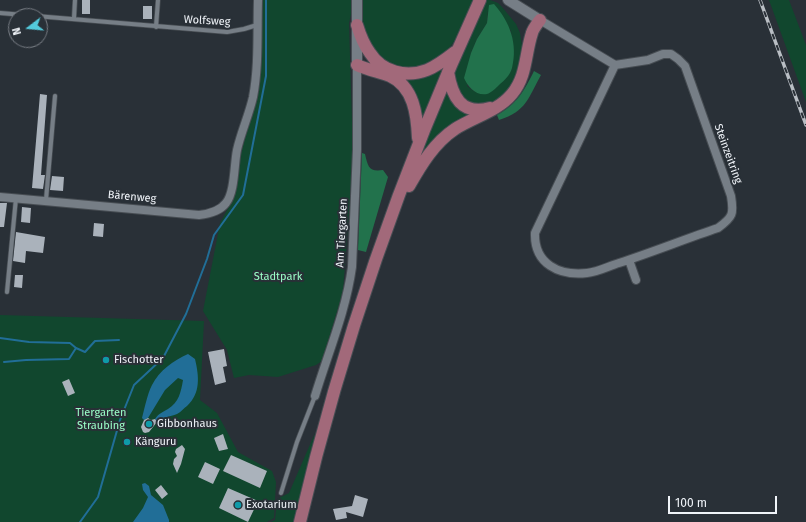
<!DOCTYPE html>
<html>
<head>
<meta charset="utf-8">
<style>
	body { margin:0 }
	#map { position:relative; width:806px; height:522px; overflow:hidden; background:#293037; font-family:"Fira Sans",sans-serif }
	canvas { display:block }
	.north { position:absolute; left:8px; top:8px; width:40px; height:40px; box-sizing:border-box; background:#293037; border:1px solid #797e85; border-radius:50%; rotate:254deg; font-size:11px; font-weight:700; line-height:16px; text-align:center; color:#f0f4f9 }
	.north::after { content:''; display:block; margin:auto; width:14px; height:18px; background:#53cadc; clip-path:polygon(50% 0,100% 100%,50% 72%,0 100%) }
	.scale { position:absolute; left:668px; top:496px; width:109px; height:18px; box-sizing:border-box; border:2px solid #f0f4f9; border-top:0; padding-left:5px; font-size:12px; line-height:14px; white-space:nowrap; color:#f0f4f9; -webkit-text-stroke:3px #293037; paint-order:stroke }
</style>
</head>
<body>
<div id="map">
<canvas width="806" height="522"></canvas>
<div class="north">N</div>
<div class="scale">100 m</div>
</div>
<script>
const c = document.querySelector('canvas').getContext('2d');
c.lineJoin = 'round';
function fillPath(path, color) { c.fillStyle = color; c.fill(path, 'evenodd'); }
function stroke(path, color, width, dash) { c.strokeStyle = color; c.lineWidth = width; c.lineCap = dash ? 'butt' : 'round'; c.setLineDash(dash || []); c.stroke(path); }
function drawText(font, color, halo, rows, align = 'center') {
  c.font = font + ' "Fira Sans",sans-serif'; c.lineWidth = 4; c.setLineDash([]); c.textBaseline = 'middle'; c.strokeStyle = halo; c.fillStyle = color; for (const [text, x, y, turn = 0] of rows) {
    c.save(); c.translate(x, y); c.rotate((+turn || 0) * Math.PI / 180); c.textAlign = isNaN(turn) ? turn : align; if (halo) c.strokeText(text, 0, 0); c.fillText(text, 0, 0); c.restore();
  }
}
fillPath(new Path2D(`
	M262 0H352V10L349 23 353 156 343 292 322 361 316 365 278 377 249 375 234 378 227 350 203 311 220 223 232 201 236 188 241 153 258 88 262 41Z
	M362 0H473L457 37 450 47 443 56 434 63 414 70 394 67 377 56 363 30Z
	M485 0H490L498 3 502 7 516 24 520 33 523 52 517 80 498 101 484 107 463 101 453 81 454 75 455 67ZM488 11 511 31 513 58 486 94C476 92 476 93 467 86L471 53 477 39 487 23Z
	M769 0H789L806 45V102Z
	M443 67 445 68 424 117 423 116 419 105 402 78Z
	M446 90 472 113 421 156 420 154Z
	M0 315 204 321 200 400 217 413 238 452 272 471 276 482 274 518 267 522H0Z
	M315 433 294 522H271L275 520 277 499 289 493Z`), '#11472e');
fillPath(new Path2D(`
	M494 4C510 22 518 44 512 68 510 75 505 80 499 85 496 88 491 93 487 94 476 96 468 87 464 78L471 53 477 39 487 23 489 5Z
	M534 71 541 75C528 98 527 111 499 120L497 115C517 104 524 91 534 71Z
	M362 153 365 154C368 167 369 172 383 170L388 177 366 252 358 250Z`), '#22724c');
fillPath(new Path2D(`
	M188 354 195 359C199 376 201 393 187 406 184 408 181 412 177 414 170 417 162 417 157 422L155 419C159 413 163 412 168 409 179 402 181 392 183 380L178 378 165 390 148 418 144 420 142 418C145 407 147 395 152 385 159 371 174 360 188 354Z
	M145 483 149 486 151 495 163 505 169 520V522H133L143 508 148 497 143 490 142 484Z`), '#216e97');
stroke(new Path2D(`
	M0 338 29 342 70 343 76 348 85 352 95 341 119 340
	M4 362 26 360 69 359 76 348
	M80 522 98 497 120 420 134 385 163 358 186 314 207 259 214 235 243 195 266 76V0`), '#216e97', 2);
fillPath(new Path2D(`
	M82 0H90V14H82Z
	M143 6H152V19H143Z
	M40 94 47 95 41 175H45L43 189 32 188Z
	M52 176 64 177 63 191 50 190Z
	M0 203H7L4 227H0Z
	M22 207 31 208 30 223 21 222Z
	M94 223 104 224 103 237 93 236Z
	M16 232 45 237 43 253 26 251 25 263 13 261Z
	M15 275H23L22 288 14 287Z
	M224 349 227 366 223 367 226 382 215 385 208 352Z
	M69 379 75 393 68 396 62 382Z
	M148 418 151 420 155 419 157 422 149 432 145 433 143 432 141 427 144 420Z
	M223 434 228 449 219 451 214 438Z
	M182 445 185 449 181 464 177 473 173 464 174 459 177 456 175 452 176 449Z
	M231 455 267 471 260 488 223 471Z
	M205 462 220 469 213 484 198 477Z
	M161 485 168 494 162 499 155 490Z
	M228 488 258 501 248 522 219 508Z
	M355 495 368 499 363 517 346 512 347 518 336 520 333 509 352 506Z`), '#aab2bb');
const service = new Path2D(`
	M0 13 227 32 244 29 257 25
	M74 18 75 0
	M156 27 158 0
	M46 200 55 96
	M7 292 16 198
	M281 493 297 442 315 396`);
const minor = new Path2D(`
	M540 20 615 65 648 60 663 54H671L678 59 685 66 731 196C734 214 733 217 718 228 685 239 653 252 619 263 609 266 598 272 587 273 559 276 534 264 535 233L615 65
	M0 197 199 215C208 214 220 211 226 203 235 192 234 164 237 150 241 132 249 115 253 97 259 66 257 32 258 0
	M629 260 636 280
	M315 396C328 353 346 311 352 267L357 149V65`);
const tertiary = new Path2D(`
	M357 0V65
	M508 0 540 20`);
const primary = new Path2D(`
	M357 25C360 35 364 45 370 53 382 72 406 78 427 70 437 66 446 59 455 52
	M357 65C368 70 379 72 390 76 414 87 417 115 418 138
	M448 72C452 96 461 116 490 108
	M409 186C421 165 434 143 455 129 474 117 498 111 512 94 527 76 525 54 532 33 533 29 537 24 540 20
	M300 522C342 342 403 168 480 0`);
stroke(service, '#474d53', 5.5);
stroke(minor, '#474d53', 10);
stroke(tertiary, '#474d53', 12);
stroke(primary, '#474d53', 14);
stroke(service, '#767e86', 4);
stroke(minor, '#767e86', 8);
stroke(tertiary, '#767e86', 10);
stroke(primary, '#a2697a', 12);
const rail = new Path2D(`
	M760 0 806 125`);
stroke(rail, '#b9bec4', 3.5);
stroke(rail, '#293037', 2, [6]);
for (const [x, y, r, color] of [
	[106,360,4,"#0f9aa8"],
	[149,424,4,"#0f9aa8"],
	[127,442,4,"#0f9aa8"],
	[238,505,4,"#0f9aa8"]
]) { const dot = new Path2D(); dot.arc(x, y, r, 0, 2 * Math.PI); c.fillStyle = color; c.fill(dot); stroke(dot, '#293037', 1.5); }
drawText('11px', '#f0f4f9', '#293037', [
	["Wolfsweg",207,21,3],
	["Steinzeitring",728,154,70],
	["Bärenweg",132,197,5],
	["Am Tiergarten",342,233,-87]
]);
drawText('11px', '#9afec7', '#293037', [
	["Stadtpark",278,277],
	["Tiergarten",101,413],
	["Straubing",101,426]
]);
drawText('11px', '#f0f4f9', '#293037', [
	["Fischotter",114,360],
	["Gibbonhaus",157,424],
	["Känguru",135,442],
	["Exotarium",246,505]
], 'left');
</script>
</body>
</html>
